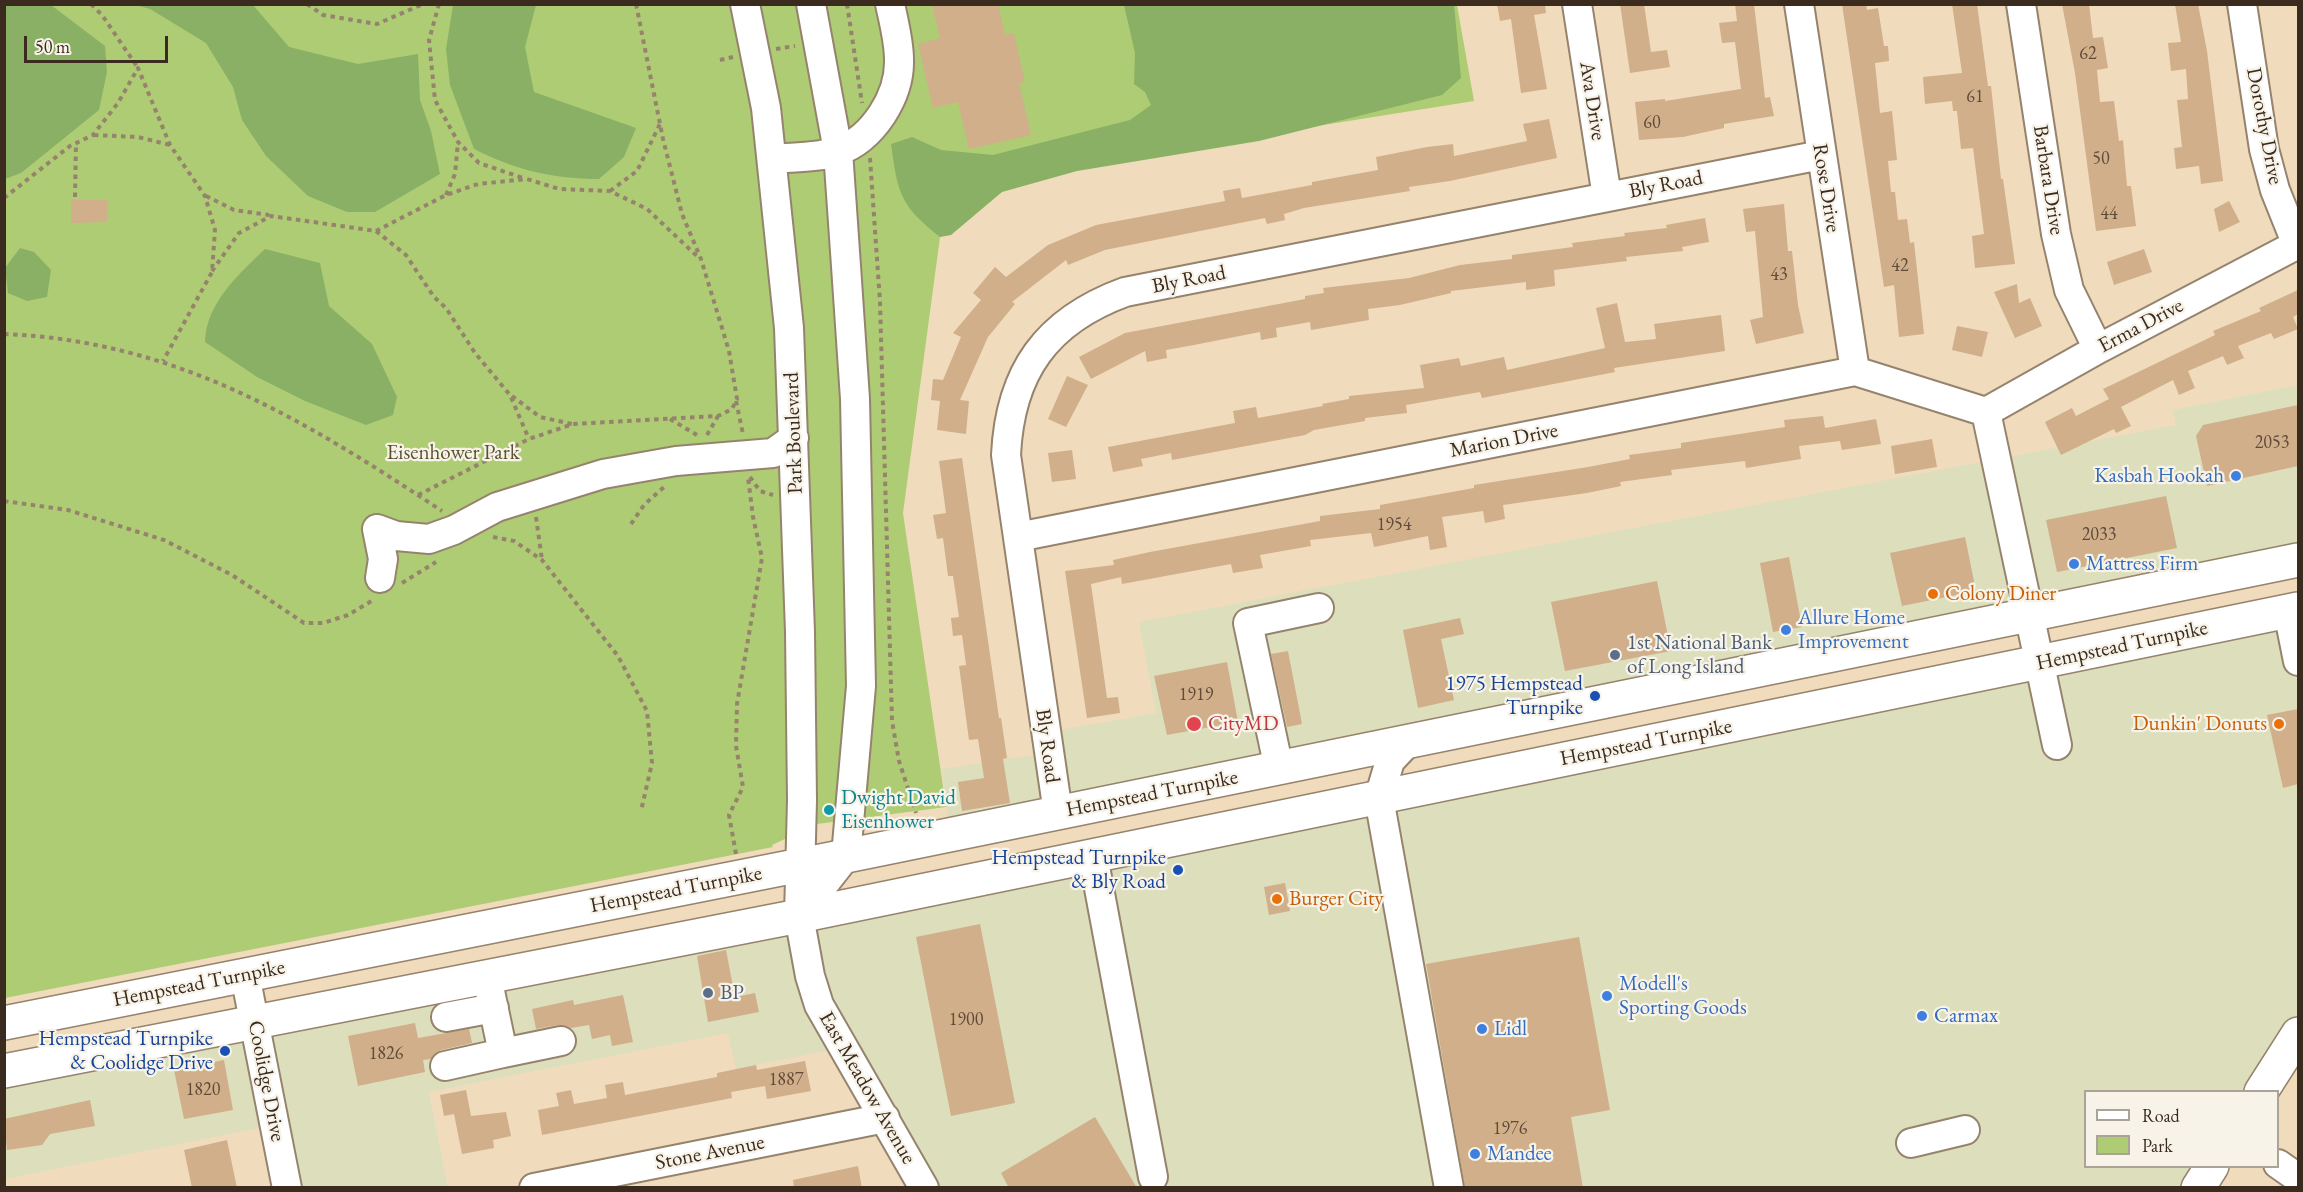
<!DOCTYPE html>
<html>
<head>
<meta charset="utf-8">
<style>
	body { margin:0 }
	#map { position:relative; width:2303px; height:1192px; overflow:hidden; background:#f0dcbc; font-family:"EB Garamond",serif }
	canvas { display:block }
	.frame { position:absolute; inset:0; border:6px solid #3b2a1e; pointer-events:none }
	.legend { position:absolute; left:2084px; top:1090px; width:195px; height:78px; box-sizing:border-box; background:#f7f3e8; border:2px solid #aca397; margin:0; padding:8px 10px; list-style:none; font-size:18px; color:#3b2a1e }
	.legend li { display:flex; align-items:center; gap:12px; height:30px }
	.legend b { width:30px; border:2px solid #aca397 }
	.scale { position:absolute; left:24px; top:36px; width:144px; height:27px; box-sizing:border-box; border:3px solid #3b2a1e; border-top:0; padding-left:8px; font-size:18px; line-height:21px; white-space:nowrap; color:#3b2a1e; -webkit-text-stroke:4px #f7f3e8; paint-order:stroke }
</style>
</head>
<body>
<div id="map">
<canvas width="2303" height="1192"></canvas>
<div class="frame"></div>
<ul class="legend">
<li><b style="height:8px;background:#fff"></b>Road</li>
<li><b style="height:16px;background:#aecc73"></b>Park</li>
</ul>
<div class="scale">50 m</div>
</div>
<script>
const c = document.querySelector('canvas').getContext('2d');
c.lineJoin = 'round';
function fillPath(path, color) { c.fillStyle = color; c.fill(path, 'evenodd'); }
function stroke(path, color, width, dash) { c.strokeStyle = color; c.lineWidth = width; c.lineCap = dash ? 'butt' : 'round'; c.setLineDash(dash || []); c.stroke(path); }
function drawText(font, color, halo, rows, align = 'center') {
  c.font = font + ' "EB Garamond",serif'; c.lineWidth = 4.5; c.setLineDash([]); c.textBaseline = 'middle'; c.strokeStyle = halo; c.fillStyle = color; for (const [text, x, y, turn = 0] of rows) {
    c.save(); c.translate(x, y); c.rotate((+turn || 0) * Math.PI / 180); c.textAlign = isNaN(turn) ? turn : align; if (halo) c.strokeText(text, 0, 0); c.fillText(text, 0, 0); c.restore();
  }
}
fillPath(new Path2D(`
	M2298 385V555L949 831 942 769 1064 750 1060 730 1156 713 1139 622 2176 425 2173 410Z
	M2298 608V1034L2261 1091 2086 1092V1166L2212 1167 2198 1187H924L841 1048 736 1069 728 1033 429 1092 448 1187H286L274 1125 5 1179V1073Z`), '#dddebc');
fillPath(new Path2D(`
	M5 5H1457L1474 101 947 185 903 513 946 807 817 824 772 845 773 847 5 998Z`), '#aecc73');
fillPath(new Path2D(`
	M5 4 51 5 105 46 107 72 99 110 21 173 5 179Z
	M136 5H253L289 47 358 64 418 54 420 100 431 131 440 174 375 212H347L308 196 266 156 242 120 233 87 206 43 150 9Z
	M453 5H536L525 47 534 92 636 128 624 157 599 179C554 179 515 170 474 149L450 85 446 49Z
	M1124 5H1454L1461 78 1442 95 1259 141 1077 171 1002 192 951 235 940 237C900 205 898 194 891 144L912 137 941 150 993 155 1130 120 1151 105 1145 92 1134 84 1135 53Z
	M20 248 34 252 51 270 47 297 27 301 8 293 5 268Z
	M265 249 320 263 329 306 372 344 397 397 393 415 366 425 305 401 257 377 205 342C206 303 239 274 265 249Z`), '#8ab065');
fillPath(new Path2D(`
	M932 4H998L1005 35 1014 33 1025 82 1019 83 1031 135 969 149 958 102 933 108 918 44 940 38Z
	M1497 4H1545L1546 13 1534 15 1547 89 1521 93 1511 19 1500 21Z
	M1620 4H1644L1651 52 1667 50 1670 67 1630 73Z
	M1735 4H1754L1765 98 1770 97 1774 116 1724 124V128L1683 137 1639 140 1635 102 1665 99V101L1741 89 1735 42 1722 43 1719 23 1737 21Z
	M1842 4H1866L1867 10 1878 8 1884 46H1888L1889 61 1875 63 1880 113 1892 111 1897 160 1888 161 1891 192H1895L1898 220 1907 219 1910 243 1914 242 1924 334 1899 337 1894 285 1884 287Z
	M1952 4H1977L1988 86H1991L2001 179H2003L2015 264 1975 268 1972 236 1984 234 1973 148 1961 149 1957 111H1953L1952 101 1925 104 1923 77 1962 73Z
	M2062 4H2089L2093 38 2103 37 2108 68 2097 70 2100 102 2114 101 2119 141 2123 140 2127 186H2131L2136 226 2096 231 2075 73Z
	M2175 4H2198L2207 51 2223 181 2201 184 2199 166 2176 169 2174 148 2182 147 2177 100 2188 99 2186 69 2171 71 2168 43 2181 42Z
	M1549 119 1557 158 1450 181 1409 187 1410 191 1304 208 1284 214 1285 220 1267 224 1265 218 1105 250 1068 265 1066 260 1012 302 1015 304 988 337 960 400 969 401 966 434 937 430 940 401 931 400 933 379 943 380 961 337 953 333 981 300 973 293 995 267 1006 277 1048 245 1096 225 1225 201 1223 191 1240 188 1242 198 1312 185V182L1378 170 1376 157 1427 147 1453 144 1454 156 1527 141 1523 124Z
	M71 200H107V222L71 223Z
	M2229 201 2240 222 2219 232 2214 209Z
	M1784 204 1788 251H1792L1798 305 1804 333 1756 344 1750 320 1763 317 1755 231 1746 232 1743 209Z
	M1705 218 1709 242 1682 247 1683 251 1626 257 1627 261 1554 270 1555 286 1526 290V282L1451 291V293L1400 305 1368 309 1369 320 1311 330 1310 322 1276 328 1277 337 1261 340 1260 332 1194 345 1166 350 1167 358 1147 362 1145 351 1091 379 1079 357 1125 333 1305 299V296L1324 293 1323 288 1409 278 1460 265 1512 259V255L1573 247 1572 243 1625 236 1624 233 1667 228 1666 225Z
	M2144 249 2152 272 2114 285 2107 262Z
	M2017 284 2019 303 2030 298 2042 326 2015 338 1994 292Z
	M2298 290V314L2293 317 2298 329 2274 339 2271 333 2238 346 2244 358 2227 365 2223 356 2188 371 2195 388 2179 395 2173 380 2121 407 2131 426 2116 433 2114 429 2061 455 2045 422 2072 408 2076 416 2109 399 2103 389 2215 335 2213 331 2261 311 2259 308Z
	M1617 303 1625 342 1656 339 1654 324 1721 315 1725 351 1614 368 1615 372 1482 398 1480 392 1406 405 1407 413 1365 418V421L1314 430 1305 435 1172 460 1171 453 1141 459 1143 466 1113 472 1108 447 1235 423 1233 411 1256 407 1258 418 1323 406 1322 404 1349 399V396L1424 388 1420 365 1459 358 1461 366 1504 357 1507 370 1605 348 1596 308Z
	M1957 326 1988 332 1982 357 1952 350Z
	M1067 376 1088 385 1066 427 1048 419Z
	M2298 405V466L2207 486 2196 436 2203 425Z
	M1823 416 1825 428 1876 419 1881 444 1842 450 1840 441 1799 446 1801 459 1746 468 1745 461 1671 470 1672 475 1620 482 1621 486 1587 493 1503 505 1505 519 1485 523 1483 511 1442 517 1447 547 1430 550 1428 536 1374 547 1371 533 1310 540 1311 546 1260 555 1263 568 1233 573 1231 564 1122 584 1121 577 1091 584 1107 698 1118 697 1120 713 1087 718 1065 571 1114 565 1113 560 1150 552 1320 521V516L1380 509V505L1474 488V485L1588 467 1630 459 1629 455 1681 448V443L1785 427 1784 420Z
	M1932 439 1937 467 1895 474 1891 446Z
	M1072 450 1076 479 1052 482 1048 453Z
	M962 458 999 718H1001L1007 758 1003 759 1010 803 962 811 958 782 984 778 978 739 969 740 959 666 966 665 962 635 953 636 951 618 959 617 953 576H948L943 538 937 539 933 515 946 513 939 461Z
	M2166 496 2177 548 2057 572 2046 520Z
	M1965 537 1976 591 1902 606 1890 553Z
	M1789 557 1802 627 1773 632 1760 563Z
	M1657 581 1671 651 1565 671 1551 602Z
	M1460 618 1464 634 1441 639 1454 700 1418 708 1403 630Z
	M1288 651 1302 724 1287 727 1271 654Z
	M1227 662 1238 722 1167 735 1154 676Z
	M2298 709V784L2283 788 2267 715Z
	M1285 883 1290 911 1269 915 1264 887Z
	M980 924 1015 1103 951 1116 916 937Z
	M1579 937 1610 1110 1571 1117 1583 1188H1465L1426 964Z
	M726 950 735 997 755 993 759 1012 708 1022 697 956Z
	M623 995 633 1042 612 1046 610 1035 592 1039 589 1025 571 1028 558 1025 536 1029 532 1009 573 1000 574 1005Z
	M415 1023 418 1038 469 1029 472 1043 441 1050 431 1059 423 1060 425 1072 358 1086 348 1036Z
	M224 1060 233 1110 184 1119 174 1070Z
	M805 1061 811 1091 767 1099 765 1086 731 1092 732 1098 542 1135 538 1110 559 1106 556 1093 571 1090 574 1104 607 1098 605 1085 623 1082 625 1095 717 1077V1073L756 1065 757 1070Z
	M466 1090 471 1116 506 1112 511 1136 493 1140 494 1148 462 1154 454 1114 444 1116 440 1095Z
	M90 1100 95 1126 50 1134 42 1145 7 1150 4 1119Z
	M1095 1117 1137 1188H1009L1001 1173Z
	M227 1140 237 1188H192L184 1150Z
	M858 1166 862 1188H794L793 1180Z`), '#d0af8a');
const minor = new Path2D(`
	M745 4 766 108 789 328 800 632 802 800 799 916 810 976 819 1005 924 1188
	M1577 4 1607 197
	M1799 4 1855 371
	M2021 4 2056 234 2069 290 2098 349
	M2242 4 2264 149 2275 190 2297 245
	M773 159C793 157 819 158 838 151 873 139 900 96 899 60 899 41 894 23 890 4
	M1986 412 2098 349 2298 244
	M1986 412 2057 745
	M377 529 396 536 429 539 454 530 497 507 603 474 676 461 773 453 794 438
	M377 529 383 559 380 578
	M1018 537 1855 371 1986 412
	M2288 611 2298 661
	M1407 743 1390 761 1379 798 1449 1188
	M1279 769 1248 623 1319 608
	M1058 813 1006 455C1010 372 1046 321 1125 292L1821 155
	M1093 856 1153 1177
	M799 916 846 856 861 686 855 399 846 266 838 151 811 4
	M245 975 287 1188
	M487 977 503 1053 561 1041
	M446 1017 494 1008
	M445 1066 503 1053
	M1911 1143 1965 1130
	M2278 1164 2298 1178
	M534 1188 885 1118`);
const major = new Path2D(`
	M4 1023 846 856 2298 560
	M4 1071 799 916 2298 609
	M2261 1092 2298 1034
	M2198 1188 2212 1166`);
stroke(minor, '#96836d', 32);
stroke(major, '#96836d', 36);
stroke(new Path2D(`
	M91 4 102 15 138 68
	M307 4 323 15 377 24 423 4
	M439 4 429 40 435 100 458 142 479 163 526 179
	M847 4 862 103
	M776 49 795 46
	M720 60 733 57
	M94 135 138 137 170 145
	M870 158 880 302 892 721 899 761 916 813
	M610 191 637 171 660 124
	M446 195 455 174 458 142
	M206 196 234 210 269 215
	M75 197 76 143
	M4 198 70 146 93 135 118 103 138 68 170 145 205 196 215 230 212 272 163 361
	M376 231 446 195 478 184 527 179 559 189 610 191 647 209 699 258
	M212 271 239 233 271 216 376 231 406 255 434 297 446 308 475 353 510 395 529 439
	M4 334C176 341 303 419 442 511
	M512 396 540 417 572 424
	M736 401 743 434
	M670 419 697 435
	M707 435 718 416
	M750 477 760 491 773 495
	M418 495 529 439 573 424 718 416 732 409 737 399 729 351 701 259 682 214 663 139 636 4
	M4 501 68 510 164 540 232 575 304 623H323L348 615 375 599
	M536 517 542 560
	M631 524 644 505 664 487
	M493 537 514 541 542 560 618 656 647 711 652 763 641 811
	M402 583 436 562
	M736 854 729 815 743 787 736 746 737 704 762 558 753 517 748 477`), '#96836d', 4, [4.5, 4.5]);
stroke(minor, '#fff', 28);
stroke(major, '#fff', 33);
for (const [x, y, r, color] of [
	[2236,476,6,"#3f7fe0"],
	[2074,564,6,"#3f7fe0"],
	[1933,594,6,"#e8710a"],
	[1786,630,6,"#3f7fe0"],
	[1615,655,6,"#5c6f8a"],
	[1595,696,6,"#1a4fb4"],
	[1194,724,8,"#e0444e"],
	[2279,724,6,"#e8710a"],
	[829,810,6,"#0f9aa8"],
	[1178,870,6,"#1a4fb4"],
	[1277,899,6,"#e8710a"],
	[708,993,6,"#5c6f8a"],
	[1607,996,6,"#3f7fe0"],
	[1922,1016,6,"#3f7fe0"],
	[1482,1029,6,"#3f7fe0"],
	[225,1051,6,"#1a4fb4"],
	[1475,1154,6,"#3f7fe0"]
]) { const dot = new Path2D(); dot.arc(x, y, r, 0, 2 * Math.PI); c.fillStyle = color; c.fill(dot); stroke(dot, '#f7f3e8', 2); }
drawText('18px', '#604b39', null, [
	["62",2088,54],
	["61",1975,97],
	["60",1652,123],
	["50",2101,159],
	["44",2109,214],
	["42",1900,266],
	["43",1779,275],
	["2053",2272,443],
	["1954",1394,525],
	["2033",2099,535],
	["1919",1196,695],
	["1900",966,1020],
	["1826",386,1054],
	["1887",786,1080],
	["1820",203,1090],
	["1976",1510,1129]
]);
drawText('21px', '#3b2a1e', '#f7f3e8', [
	["Ava Drive",1592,101,81],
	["Dorothy Drive",2264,126,79],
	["Barbara Drive",2048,180,81],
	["Bly Road",1666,185,-11],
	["Rose Drive",1826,188,81],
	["Bly Road",1189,280,-11],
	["Erma Drive",2141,326,-28],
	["Park Boulevard",794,433,-92],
	["Marion Drive",1504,441,-11],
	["Hempstead Turnpike",2122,646,-12],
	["Hempstead Turnpike",1646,743,-11],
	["Bly Road",1047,746,82],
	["Hempstead Turnpike",1152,794,-11],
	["Hempstead Turnpike",676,890,-11],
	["Hempstead Turnpike",199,984,-11],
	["Coolidge Drive",266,1081,79],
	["East Meadow Avenue",867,1088,60],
	["Stone Avenue",710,1153,-11]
]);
drawText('21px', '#585233', '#f7f3e8', [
	["Eisenhower Park",453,453]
]);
drawText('21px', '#366cbe', '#f7f3e8', [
	["Kasbah Hookah",2224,476,"right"],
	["Mattress Firm",2086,564],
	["Allure Home",1798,618],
	["Improvement",1798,642],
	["Modell's",1619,984],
	["Sporting Goods",1619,1008],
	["Carmax",1934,1016],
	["Lidl",1494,1029],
	["Mandee",1487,1154]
], 'left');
drawText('21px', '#c56008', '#f7f3e8', [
	["Colony Diner",1945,594],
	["Dunkin' Donuts",2267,724,"right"],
	["Burger City",1289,899]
], 'left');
drawText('21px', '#4e5e75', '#f7f3e8', [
	["1st National Bank",1627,643],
	["of Long Island",1627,667],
	["BP",720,993]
], 'left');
drawText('21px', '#164399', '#f7f3e8', [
	["1975 Hempstead",1583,684],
	["Turnpike",1583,708],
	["Hempstead Turnpike",1166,858],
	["& Bly Road",1166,882],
	["Hempstead Turnpike",213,1039],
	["& Coolidge Drive",213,1063]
], 'right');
drawText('21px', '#be3a42', '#f7f3e8', [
	["CityMD",1208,724]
], 'left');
drawText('21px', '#0d838f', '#f7f3e8', [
	["Dwight David",841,798],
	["Eisenhower",841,822]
], 'left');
</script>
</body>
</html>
